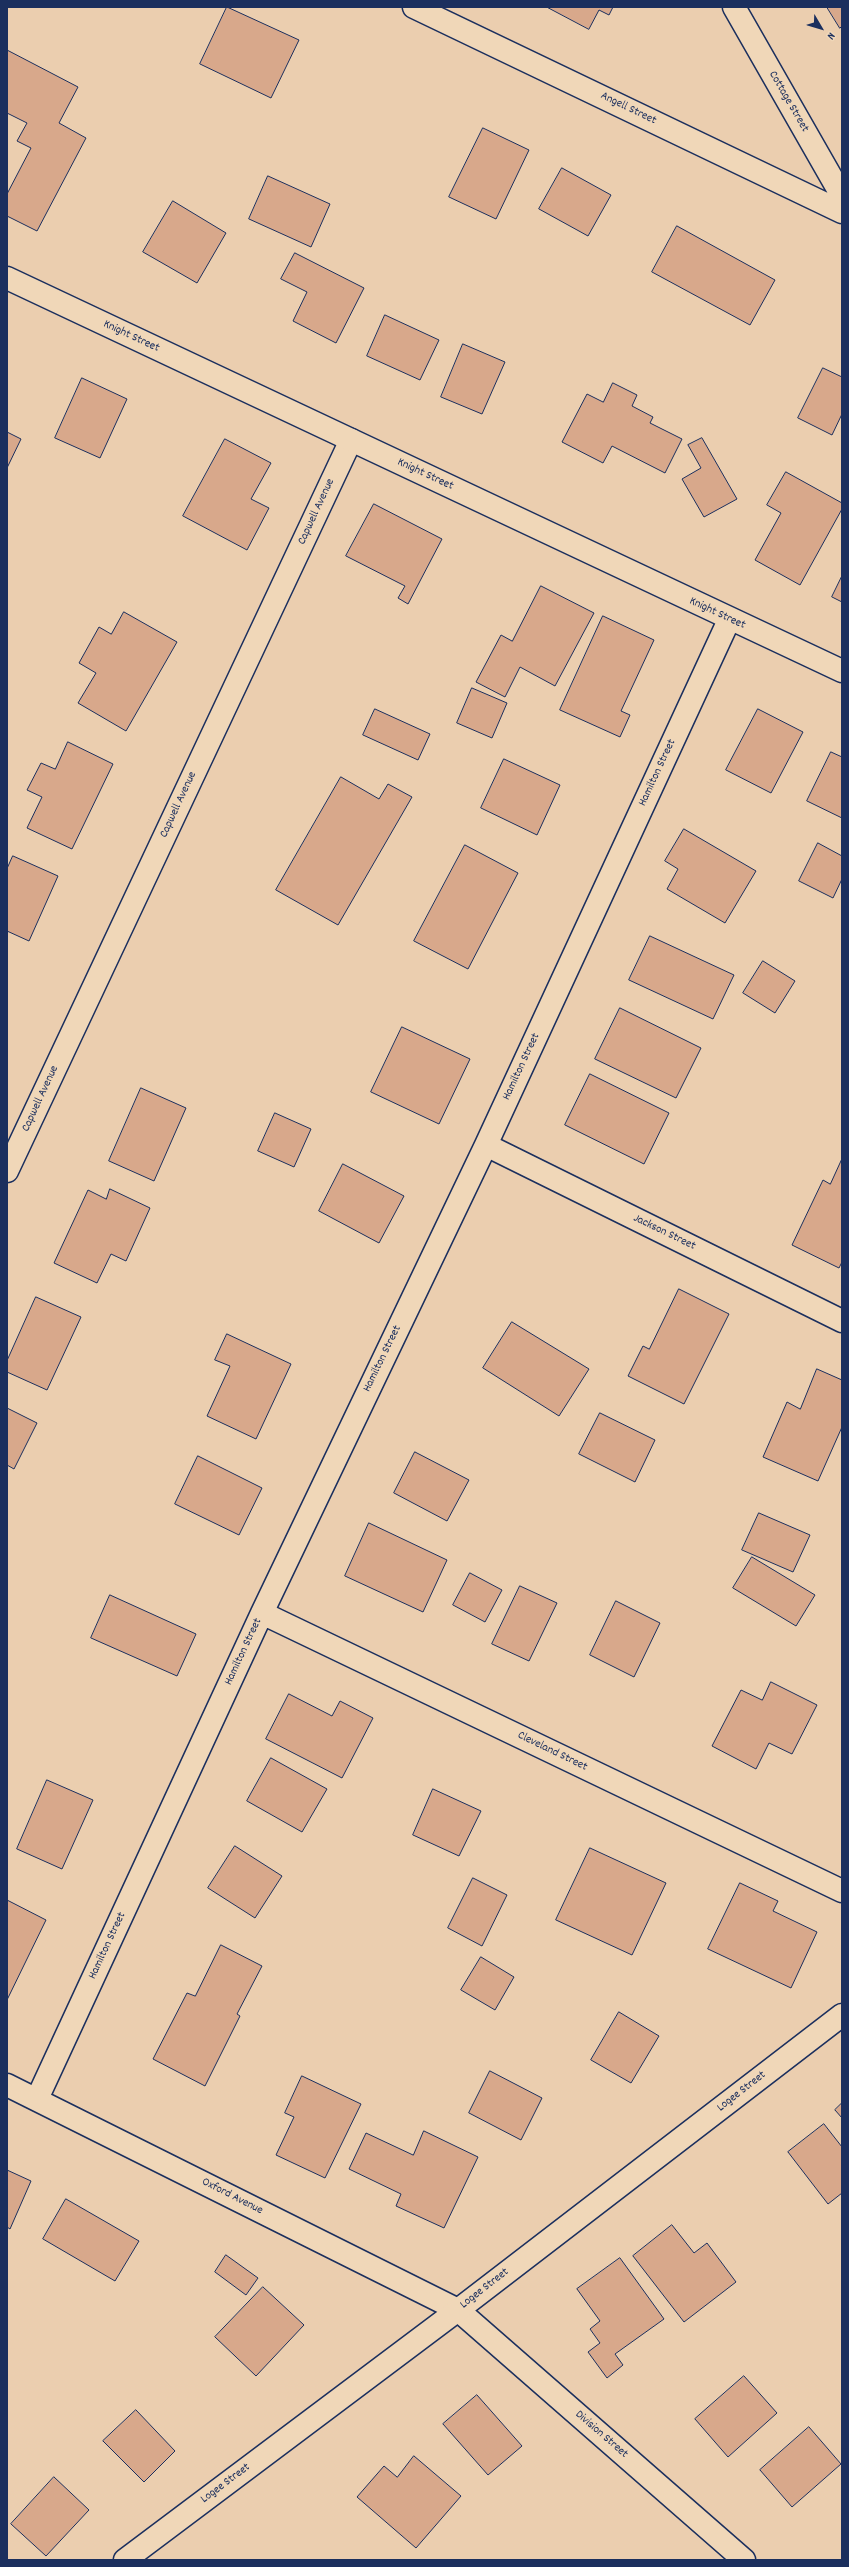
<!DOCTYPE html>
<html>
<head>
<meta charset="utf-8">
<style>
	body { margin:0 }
	#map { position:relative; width:849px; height:2567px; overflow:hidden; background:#ebceaf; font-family:Dekko,sans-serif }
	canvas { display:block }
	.frame { position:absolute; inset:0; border:8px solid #1b2f5e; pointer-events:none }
	.north { position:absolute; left:801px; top:8px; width:40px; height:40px; -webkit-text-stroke:3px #f0d7b8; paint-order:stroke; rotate:128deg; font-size:11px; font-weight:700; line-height:16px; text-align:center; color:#1b2f5e }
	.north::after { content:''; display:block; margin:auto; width:14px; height:18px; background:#1b2f5e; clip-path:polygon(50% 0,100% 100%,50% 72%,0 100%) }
</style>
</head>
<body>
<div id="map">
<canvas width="849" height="2567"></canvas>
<div class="frame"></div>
<div class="north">N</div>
</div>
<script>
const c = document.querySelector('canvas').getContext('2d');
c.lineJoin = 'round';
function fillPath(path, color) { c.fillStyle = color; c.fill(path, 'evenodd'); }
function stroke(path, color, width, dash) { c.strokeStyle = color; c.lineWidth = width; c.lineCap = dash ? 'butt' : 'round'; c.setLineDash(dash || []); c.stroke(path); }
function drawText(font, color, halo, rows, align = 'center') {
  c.font = font + ' Dekko,sans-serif'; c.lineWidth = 4; c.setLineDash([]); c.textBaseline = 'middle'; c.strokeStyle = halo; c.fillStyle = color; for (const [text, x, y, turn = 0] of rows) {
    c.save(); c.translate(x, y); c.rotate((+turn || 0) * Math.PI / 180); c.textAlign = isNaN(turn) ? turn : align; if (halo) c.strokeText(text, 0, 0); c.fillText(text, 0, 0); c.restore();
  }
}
const building = new Path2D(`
	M227 7 299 40 271 98 200 64Z
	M547 7H613L609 15 599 10 589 29Z
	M827 7H842V26L840 28Z
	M7 50 78 87 59 123 86 138 37 231 7 216V194L31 148 17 141 27 123 7 113Z
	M483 128 529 150 496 219 449 197Z
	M562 168 611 195 588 236 539 209Z
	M268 176 330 204 311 247 249 219Z
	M173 201 226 233 197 283 143 252Z
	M677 226 775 280 750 325 652 272Z
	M295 253 364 288 336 343 293 321 307 292 281 279Z
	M385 315 439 340 420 380 367 356Z
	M463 344 505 362 482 414 441 397Z
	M823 368 842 377V414L832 435 798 418Z
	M82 378 127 399 100 458 55 438Z
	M613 383 637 395 632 406 653 417 650 423 682 439 665 473 612 446 603 463 562 442 587 394 603 402Z
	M7 432 21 439 7 468Z
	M702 438 737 499 704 517 682 479 701 468 688 445Z
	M225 439 271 463 251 499 269 508 247 550 183 516Z
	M786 472 842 503V509L800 585 755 560 781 513 767 505Z
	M374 504 442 539 408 604 398 598 405 586 346 556Z
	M842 576V602L832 597Z
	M541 586 594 613 555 686 520 667 505 697 476 682 501 635 512 641Z
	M124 612 177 642 126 731 78 703 96 673 79 663 99 627 111 634Z
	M603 616 654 640 621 711 630 715 620 737 560 710Z
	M472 688 507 703 492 738 457 723Z
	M375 709 430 734 418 760 363 735Z
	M758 709 803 732 771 793 726 770Z
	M68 742 113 764 72 849 27 828 42 797 27 790 41 763 55 769Z
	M831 752 842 757V818L807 801Z
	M504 759 560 785 537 835 481 808Z
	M341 777 379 799 388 784 412 797 338 925 276 890Z
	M684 829 756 871 725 923 667 889 678 869 665 861Z
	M818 843 842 856V879L833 898 799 881Z
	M465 845 518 873 468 969 414 941Z
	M13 856 58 876 29 941 7 931V869Z
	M650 936 734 975 713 1019 629 980Z
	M763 961 795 981 775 1013 743 993Z
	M620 1008 701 1048 676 1098 595 1059Z
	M402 1027 470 1059 439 1124 371 1092Z
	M590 1074 669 1113 644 1164 565 1125Z
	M141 1088 186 1108 154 1181 109 1161Z
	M275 1113 311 1129 294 1167 258 1151Z
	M842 1159V1262L839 1268 792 1245 823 1180 830 1184Z
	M343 1164 404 1196 379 1243 319 1211Z
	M110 1189 150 1208 126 1261 111 1254 97 1283 54 1263 88 1190 106 1199Z
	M679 1289 729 1314 684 1404 628 1376 643 1346 649 1349Z
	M36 1297 81 1317 47 1390 7 1372V1361Z
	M512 1322 589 1369 559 1416 483 1368Z
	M227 1334 291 1364 256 1439 207 1416 230 1366 215 1360Z
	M817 1369 842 1380V1427L818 1481 763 1457 787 1402 800 1409Z
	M7 1408 37 1423 14 1469 7 1465Z
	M600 1413 655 1440 635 1482 579 1454Z
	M415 1452 469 1480 447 1521 394 1493Z
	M198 1456 262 1488 239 1535 175 1504Z
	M759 1513 810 1535 793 1572 742 1550Z
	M369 1523 447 1560 423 1612 345 1576Z
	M752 1557 815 1595 796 1626 733 1588Z
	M470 1573 502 1590 485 1622 453 1605Z
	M520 1586 557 1603 529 1661 492 1644Z
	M110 1595 196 1634 177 1676 91 1638Z
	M616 1601 660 1623 634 1677 590 1655Z
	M771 1682 817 1705 792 1754 769 1743 756 1769 712 1746 741 1690 762 1700Z
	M289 1694 332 1716 340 1701 373 1718 342 1778 266 1739Z
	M271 1758 327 1789 302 1832 247 1801Z
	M47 1780 93 1800 62 1869 17 1849Z
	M433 1789 481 1811 459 1856 413 1835Z
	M235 1846 282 1876 255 1918 208 1888Z
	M590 1848 666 1883 632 1955 556 1920Z
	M473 1878 507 1895 482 1946 448 1928Z
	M740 1883 778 1901 773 1911 817 1932 791 1988 708 1949Z
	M7 1900 46 1920 7 2000Z
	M221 1945 262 1966 237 2014 240 2016 205 2086 153 2059 187 1993 195 1996Z
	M481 1957 514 1977 495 2010 461 1990Z
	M619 2012 659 2036 631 2083 591 2060Z
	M490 2071 542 2098 521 2140 469 2113Z
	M302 2076 361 2104 325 2178 276 2155 294 2117 285 2113Z
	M842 2103V2118L835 2110Z
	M824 2124 842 2147V2193L828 2204 788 2152Z
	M424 2131 478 2157 444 2228 396 2206 401 2194 349 2169 366 2133 413 2155Z
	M7 2170 31 2181 10 2229 7 2227Z
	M66 2199 139 2241 115 2281 43 2239Z
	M672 2225 694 2253 707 2243 736 2282 684 2322 633 2256Z
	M226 2255 258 2278 246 2295 215 2272Z
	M620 2258 664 2319 615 2354 623 2365 607 2378 588 2352 600 2343 590 2329 600 2321 577 2289Z
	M263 2287 304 2325 256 2376 215 2337Z
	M744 2376 777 2413 728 2457 695 2419Z
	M477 2395 522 2446 488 2475 443 2424Z
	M136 2410 175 2451 144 2482 103 2441Z
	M809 2427 841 2464 792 2507 760 2470Z
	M414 2456 461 2496 416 2548 357 2497 384 2466 397 2477Z
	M54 2477 89 2510 46 2556 11 2524Z`);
fillPath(building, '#d8a88b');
stroke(building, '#1b2f5e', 1);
const minor = new Path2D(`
	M414 7 842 212
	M734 7 842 196
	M486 1145 842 1321
	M7 1171 351 440
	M262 1613 842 1891
	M7 2085 458 2310 744 2560
	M37 2099 262 1613 486 1145 729 620`);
const tertiary = new Path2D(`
	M7 278 842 671
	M125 2560 458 2310 842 2015`);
stroke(minor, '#1b2f5e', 25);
stroke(tertiary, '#1b2f5e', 25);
stroke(minor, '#f0d7b8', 22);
stroke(tertiary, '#f0d7b8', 22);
drawText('12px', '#1b2f5e', '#f0d7b8', [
	["Cottage Street",788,102,60],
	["Angell Street",628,109,26],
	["Knight Street",131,337,25],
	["Knight Street",425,475,25],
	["Capwell Avenue",317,512,-65],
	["Knight Street",717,614,25],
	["Hamilton Street",658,773,-65],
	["Capwell Avenue",179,805,-65],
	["Hamilton Street",522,1067,-65],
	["Capwell Avenue",41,1099,-65],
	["Jackson Street",664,1233,26],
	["Hamilton Street",383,1359,-64],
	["Hamilton Street",244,1652,-65],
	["Cleveland Street",552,1752,26],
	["Hamilton Street",108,1946,-65],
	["Logee Street",742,2092,-38],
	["Oxford Avenue",232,2197,27],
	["Logee Street",485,2289,-38],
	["Division Street",601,2435,41],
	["Logee Street",226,2484,-37]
]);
</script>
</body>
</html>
